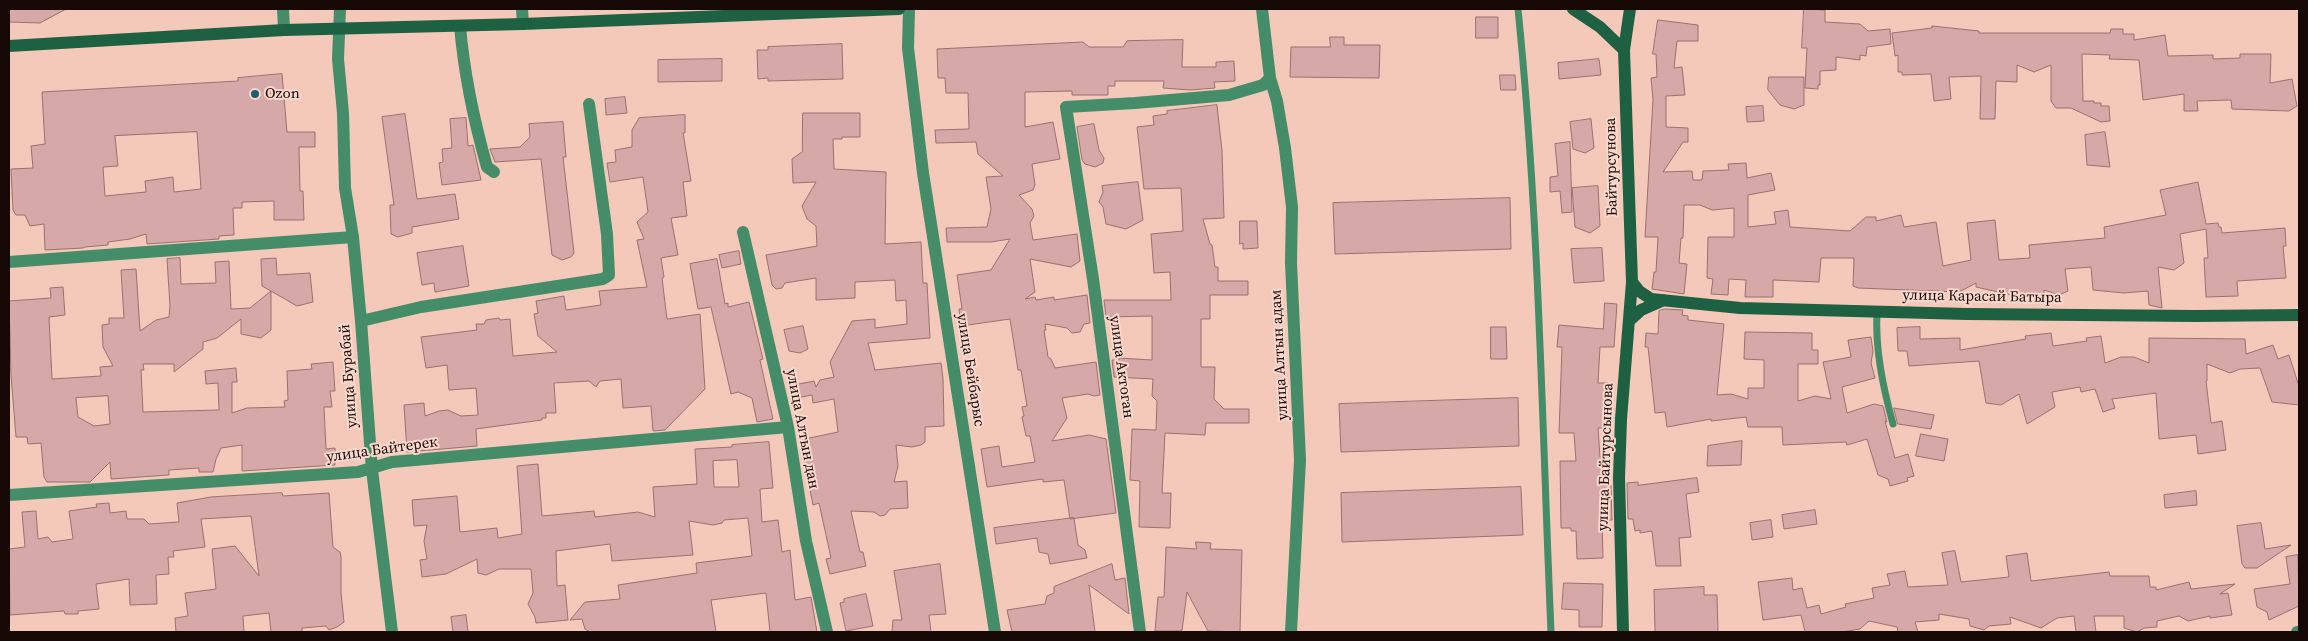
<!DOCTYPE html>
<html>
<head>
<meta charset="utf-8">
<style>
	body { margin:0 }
	#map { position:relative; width:2308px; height:641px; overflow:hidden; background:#f4c9ba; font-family:"Source Serif 4",serif }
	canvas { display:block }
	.frame { position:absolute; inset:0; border:10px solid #160805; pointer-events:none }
</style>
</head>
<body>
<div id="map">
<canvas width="2308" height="641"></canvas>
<div class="frame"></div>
</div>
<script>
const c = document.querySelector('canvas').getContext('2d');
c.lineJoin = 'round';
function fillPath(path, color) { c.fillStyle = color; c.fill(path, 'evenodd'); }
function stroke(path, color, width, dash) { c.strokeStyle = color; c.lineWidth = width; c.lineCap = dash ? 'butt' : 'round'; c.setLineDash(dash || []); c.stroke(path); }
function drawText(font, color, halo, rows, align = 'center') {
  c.font = font + ' "Source Serif 4",serif'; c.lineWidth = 4; c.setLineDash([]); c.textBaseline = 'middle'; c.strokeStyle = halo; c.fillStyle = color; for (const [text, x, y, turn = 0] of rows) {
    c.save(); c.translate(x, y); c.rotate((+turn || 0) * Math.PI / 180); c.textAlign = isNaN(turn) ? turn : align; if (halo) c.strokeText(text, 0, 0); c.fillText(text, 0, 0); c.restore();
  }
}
const building = new Path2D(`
	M9 9H66L40 23 9 22Z
	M1804 9 1825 10V22L1860 24 1868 31 1890 29 1891 44 1867 47 1866 56 1860 55V60L1836 57V70L1820 71V85H1818V89L1805 88 1807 48H1802Z
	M1476 17H1498V38H1476Z
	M1658 20 1698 25V41H1677L1674 68 1682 67 1685 95 1666 96V127L1688 128V142H1683L1663 172 1692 171 1693 180H1702L1703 171 1729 170 1728 164 1746 163 1747 178 1771 173 1775 190 1748 195V227L1776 224 1774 212 1788 210 1790 227 1850 231 1866 217H1876V221L1901 215 1904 227 1936 222 1943 266 1971 260 1967 223 1995 220 1999 260 2030 258 2029 245 2105 238 2104 227 2166 215 2160 190 2198 182 2206 224 2218 223 2219 227H2221L2222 233 2285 228 2286 246H2283L2286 278 2237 281 2238 296 2206 297 2204 258H2208L2206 229 2180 234 2184 263 2174 270 2158 267 2162 308 2149 305 2148 291 2124 293 2093 290 2091 267 2065 269 2068 291 2059 295 2044 290V297L2031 298 2030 295 2016 296 1976 287V283L1959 292 1858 288 1853 286 1854 258H1821L1819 282 1773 280V297H1745L1746 280 1729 279 1728 295 1711 294 1713 279 1707 278 1708 237H1734V208L1712 210 1700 205H1684L1683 238H1681L1679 263 1687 264 1684 294 1652 289 1654 272H1656L1658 237H1645L1653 99 1651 78 1657 77 1656 54H1653Z
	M1932 26 1979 31V33H2110L2111 29H2123V34H2134V40L2165 35 2168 56 2213 55V59L2240 58V54H2271L2270 83 2292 79 2297 106 2289 111 2232 109 2231 100 2197 101 2198 111H2184V94L2143 100 2139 60 2109 59 2110 55 2082 54 2083 101H2094V103H2101V106H2109L2110 121 2101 122 2071 108H2056L2051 101V65L2034 72 2017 65V82L1996 81 1995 119H1980L1981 76 1949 77 1951 99 1934 101 1931 74 1902 75V72H1898V55L1895 56 1892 33 1932 28Z
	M1330 37H1344V45H1380L1379 78 1290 77 1291 47H1330Z
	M1183 40 1182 67H1216V62L1234 61 1235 81 1214 82 1215 88 1190 90 1163 88 1164 81H1115V86H1108V95H1072V91L1025 92V127L1053 122 1060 159 1032 164 1035 185 1033 190 1019 195 1032 209 1034 216 1030 223 1033 240 1077 234 1080 261 1071 267 1030 259 1035 292 1025 299 1035 297 1036 300 1054 297V300L1087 295 1090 323 1084 324 1080 332 1072 333 1067 328 1045 324 1046 330H1044L1048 357 1051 359 1055 368 1096 362 1100 395 1094 396 1088 394 1062 398 1067 418 1052 441 1089 435 1106 439 1116 513 1070 519 1064 480 1043 482V479L987 487 981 449 999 446 1002 467 1035 462 1030 436H1026L1022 417 1024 416 1022 407 1027 406 1021 370H1018L1010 319 961 326 959 309H962L957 275 991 270 1010 239 991 242H947L946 228 987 227 991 209 986 177 1003 176 978 154 976 142 936 143 935 130 969 129 968 93H946L945 78H938L937 49 1083 42 1089 47H1123L1127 41Z
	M842 44 843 79 768 81V78L758 79 757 50H768V47Z
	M722 59V81L658 82V60Z
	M1599 59 1601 75 1559 79 1558 63Z
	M282 74 287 132H315V147H299L300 191H303L304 220H274V201L242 202V208H233L234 235 219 236V239L147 244 146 234 130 239 108 242V245L85 247 83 248 45 250 44 224 30 226 25 215H16L13 210 11 169 33 168 31 146 45 144 42 92 238 81V78ZM197 132 201 189 174 192 173 177 145 181 146 192 105 196 103 167 118 166 115 136Z
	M1500 75H1515L1516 90H1501Z
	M1769 77H1804V105L1794 109 1780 105 1768 90Z
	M625 97 627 113 606 115 605 99Z
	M1217 105 1222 151 1224 218 1203 219 1210 244 1212 245 1215 267H1218V281H1248V295H1210V319H1201V367H1215L1214 399 1224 409H1249V423H1206L1205 435 1165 433 1162 493H1171L1170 528 1139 527 1140 481 1130 480 1132 429 1156 430 1157 401 1152 396 1153 379 1114 377 1112 360H1119V358L1152 360V316L1106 317 1104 300H1171L1170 272 1154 273 1151 234 1183 231 1181 188 1144 189 1137 127 1154 125 1153 116 1167 114V111Z
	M1763 106 1764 121 1747 122 1746 107Z
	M803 113H860V137H842V139H833L834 169 886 172 885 244 921 242 923 283H927L930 338 868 343 875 370 941 363 943 378 944 426 925 427V442L921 445 912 447 896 445 898 466 894 482 907 481 908 508 890 509 885 515 880 516 874 512 851 511 860 552H863L866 566 830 574 826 559 831 558 819 503 813 505 800 440 838 432 834 399 813 403 812 395 797 398 794 385 814 381 816 387 820 380 834 377 830 362 852 321 875 319V328L907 324 906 300 896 301 895 280 855 282V298L816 300V278L785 283 782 288 776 289 772 285 766 255 817 246 816 226 807 219 802 206 816 182 793 183 792 159 802 152Z
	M405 114 417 199 455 194 459 219 412 227V233L398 237 391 234 390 205H394L382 117Z
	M685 115V133H683L691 181 683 182 687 216 671 218 678 255 661 258 664 277 662 278 667 319 700 314 705 389 665 430 653 431 651 406 623 408 621 379 600 381 596 387 589 381 554 383 556 413H546V418H542V420L476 429 477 446 407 452 404 405 424 403 425 416 439 411 448 410 461 416 478 415 476 388 449 390 447 365 426 368 421 337 477 330 476 324H484L486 320 499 318 500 320 510 319 513 356 557 352 538 336 534 314 538 313 536 301 564 296 566 310 601 305 599 291 647 287 637 240 644 239 637 222 648 212 643 177 610 182 607 163 616 162 615 150 632 147V130L639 118Z
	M466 118 468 146 473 145 481 180 442 185 439 163 443 162 442 149 452 148 450 119Z
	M1591 119 1594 148 1585 153 1573 149 1570 122Z
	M563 122 566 157H563L574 253 571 257 562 260 552 255 541 159 495 162 490 149 520 147 530 137 529 124Z
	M1094 124 1099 150 1104 158 1103 163 1095 167 1085 164 1082 160 1077 127Z
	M2105 132 2110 167 2087 165 2085 135Z
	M1570 142 1572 212 1562 213 1560 191 1550 192V177L1558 176 1555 144Z
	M1138 182 1143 220 1126 229 1106 224 1103 207 1099 202 1103 192 1102 186Z
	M1598 186 1600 226 1590 233 1575 227 1572 188Z
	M1510 198 1511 249 1335 254 1333 203Z
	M1240 221H1257L1258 248 1243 249V243L1240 244Z
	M463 246 469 286 435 292 434 283 422 285 417 253Z
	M1602 248 1604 281 1574 283 1571 249Z
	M739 251 741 264 722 268 719 255Z
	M180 258 181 284 216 283 215 262 229 261 231 309 250 308 271 291 262 286 261 259 276 258 277 275 310 273 313 302 297 306 271 291V330L261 338 241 334V319L217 338 203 342V349L174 372V364H143L144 370H141L143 412 219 410 218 383 206 384 205 371 236 368 237 382H232V413L247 408 285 407 284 401 288 400 287 371 312 369 311 364 333 362 335 391H330L332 407H324L326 449 335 448V465L242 471V445L221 448 216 459 213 472H199V468L169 470V475L111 479 110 462 90 482H47L44 477 41 443 28 444 27 437H16L11 375 9 301 51 298 50 288 63 287 65 315 49 317 52 379 101 376 100 367 113 366 103 347 102 325 109 324V318H124L121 270 136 269 140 331 156 320 169 317 170 306 167 259ZM108 396 110 424 94 426 78 417 76 398Z
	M717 259 725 304 728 303V307L749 302 763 359 760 360 773 419 757 422 752 398 738 392 731 394 711 307 698 309 690 264Z
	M1605 303 1617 304 1614 347H1600L1598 383H1608V428H1598L1600 457H1603L1604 472H1609V485H1611L1612 520 1602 521 1603 558 1577 559 1576 531H1571V528H1561L1560 461H1576L1574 433H1559L1562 347H1557L1559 325 1603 329Z
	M1665 309 1683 310 1682 315 1688 316V320L1724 324 1717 395 1731 394 1748 399V388H1764V360L1744 359 1745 332 1812 333V350H1818V364H1798V401L1815 396 1831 399 1823 362 1851 357 1848 340 1871 337 1873 351 1871 363 1875 378 1842 387 1847 413 1874 404 1883 406 1887 422 1885 421 1895 458 1908 454 1914 476 1907 478 1908 481 1890 486 1888 479 1878 475 1867 439 1847 445 1846 442 1783 445 1782 427H1748L1746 417 1711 421V419L1667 427 1665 412 1655 413 1648 347H1645L1646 333 1658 334 1659 311Z
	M803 326 808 349 800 353 789 351 784 330Z
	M1491 327H1506L1507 359H1491Z
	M1920 327V339L1960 338V350L2026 339 2025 336 2051 333 2053 346 2087 341 2086 338 2101 336 2105 363 2121 357H2134L2149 363V338L2245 339 2246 354 2273 345 2278 359 2289 355 2299 386V405L2272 402 2260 368 2240 369 2230 373 2207 364V381H2206L2211 423 2222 421 2226 450 2198 454 2196 435 2159 439 2156 393 2112 399 2115 408 2103 412 2095 389 2081 392 2080 387 2052 392 2055 407 2027 424 2019 394 2001 405 1986 403 1979 361 1909 366 1907 351H1898L1897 328Z
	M1518 398 1519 446 1341 452 1339 404Z
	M1894 408 1934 415 1931 429 1898 424Z
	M1921 434 1948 439 1944 461 1916 456Z
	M1742 441 1741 465 1707 466 1708 446Z
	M769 442 773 488 760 489 762 522 778 520 782 552 790 550 795 600 811 597 817 632H770L766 593 711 600 716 632H590L585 629 582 619 570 620 585 602 620 599 618 585 697 573 696 563 752 556 748 518 724 520 722 523 713 525 689 521 693 555 612 561 610 544 556 551 557 586 565 585 568 620 536 623 535 617 528 604 533 593 531 569H499L486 575 478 573 477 559 446 574 422 577 420 560 427 559 424 541 427 525 414 526 412 500 457 496 460 532 497 528 498 538 522 534 517 466 538 464 542 516 594 511 595 517 638 512 655 517 653 487 697 484 695 449 732 447V445ZM737 460 739 487H714L713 461Z
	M1697 478 1699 492 1686 494 1691 537 1679 538 1681 566H1656L1652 531 1640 533V530L1635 531 1633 519H1628L1627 483 1638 482V485Z
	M1521 487 1523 535 1342 542 1341 493Z
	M2196 491 2197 505 2165 508 2164 495Z
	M282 493 283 496 329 493 333 547 340 552 341 557V593L344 622 337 627 329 630 326 626 302 628V632H271L269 613 243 616 244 632H176L175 618 188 616 185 593 216 589 212 549 235 546 259 576 251 516 201 519 205 547 173 551 174 557H168L169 574 156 575 157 604 130 605 129 579 96 584 99 609 78 611V614H65L64 611 10 615 9 549 25 547 22 512 36 511 38 539 48 537 52 542 73 539 69 511 97 507 96 504 109 503 110 513 126 511 127 519H144L149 524 179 522 177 503 211 497Z
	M1815 510 1817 524 1784 529 1782 515Z
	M1074 518 1078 545 1085 550 1087 558 1050 564 1048 554 1039 552 1037 538 996 544 994 528Z
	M1771 520 1773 537 1752 540 1750 523Z
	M2261 523 2265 549 2291 545 2257 568H2245L2242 564 2237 526Z
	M1196 542 1211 543 1210 549 1242 550 1240 632 1208 631 1187 592 1182 631H1155L1158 597H1164L1166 547 1196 549Z
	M1955 551 1961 582 2009 577 2006 556 2027 553 2031 581 2109 572 2110 576H2149L2150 587H2156V590L2189 582 2191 589 2235 584 2220 594 2228 593 2232 615 2210 618V616L2188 621 2179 616 2157 621V627L2144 628 2137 632 2124 628V616H2094L2096 632H2076L2074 616 2057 618 2041 628 2010 617 2011 624 1989 626 1984 630 1970 626 1969 619 1939 614V620L1915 622 1918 632H1898L1897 627 1869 621 1860 629 1842 632H1805L1801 615 1763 620 1758 582 1792 578 1793 590 1802 588 1807 608 1819 605 1821 614 1846 607 1845 604 1874 598 1872 588 1890 585 1887 574 1905 571 1908 587 1948 585 1942 553Z
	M2298 555 2299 606 2269 620 2267 612 2257 607 2254 589 2290 584 2286 557Z
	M940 564 946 614 929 615 931 632H892L893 620H902L894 571Z
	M1112 564 1115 580 1125 578 1129 614 1089 585 1095 632H1012L1007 610 1045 604 1047 596 1054 593V587Z
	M1564 583 1603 584 1602 627H1579V610L1562 609Z
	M1704 587V595H1717L1718 632H1655L1654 590Z
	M866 594 873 626 846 631 840 603 844 602V599Z
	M466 615 468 632H453L451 617Z`);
fillPath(building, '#d6a8a7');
stroke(building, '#9a7170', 1);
stroke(new Path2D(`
	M1518 9C1539 216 1542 424 1551 632
	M1877 311C1875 350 1883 387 1893 424`), '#458c69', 7);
stroke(new Path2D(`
	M283 9 284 30
	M340 9 338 59 343 113 345 188 353 237 361 321 372 470 392 632
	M522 9 523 24
	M909 9 908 48 923 173 995 632
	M460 26C464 73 474 121 487 167L494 172
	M1270 78 1277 101 1285 148 1292 207 1291 263 1300 460 1291 632
	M743 232 788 427 806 541 827 632
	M9 262 353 237
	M361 321 421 307 603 279 609 275 607 234 589 104
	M9 495 358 472 392 462 788 427
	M1140 632 1093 279 1066 107 1135 103 1229 95 1263 85 1270 78 1262 9
	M2297 632H2299`), '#458c69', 12);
stroke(new Path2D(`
	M1573 9 1600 27 1624 50
	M9 46 284 30 523 24 899 9
	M1632 282 1639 291 1651 299 1740 308 1967 314 2195 316 2299 315
	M1629 321 1641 310 1664 300
	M1623 632 1619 478 1621 419 1632 282 1624 50 1630 9`), '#1e6042', 12);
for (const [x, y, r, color] of [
	[255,94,5,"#1a5f71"]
]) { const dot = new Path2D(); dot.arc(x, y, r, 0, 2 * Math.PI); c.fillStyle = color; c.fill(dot); stroke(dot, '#fbd8cc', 2); }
drawText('15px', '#160805', '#fbd8cc', [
	["Ozon",265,94]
], 'left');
drawText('15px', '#160805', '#fbd8cc', [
	["Байтурсунова",1612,167,-91],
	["улица Карасай Батыра",1982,297,1],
	["улица Алтын адам",1280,355,-93],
	["улица Актоган",1121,367,82],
	["улица Бейбарыс",970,370,81],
	["улица Бурабай",349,376,-94],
	["улица Алтын дан",802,429,79],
	["улица Байтерек",382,450,-8],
	["улица Байтурсынова",1606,457,-88]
]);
</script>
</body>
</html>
